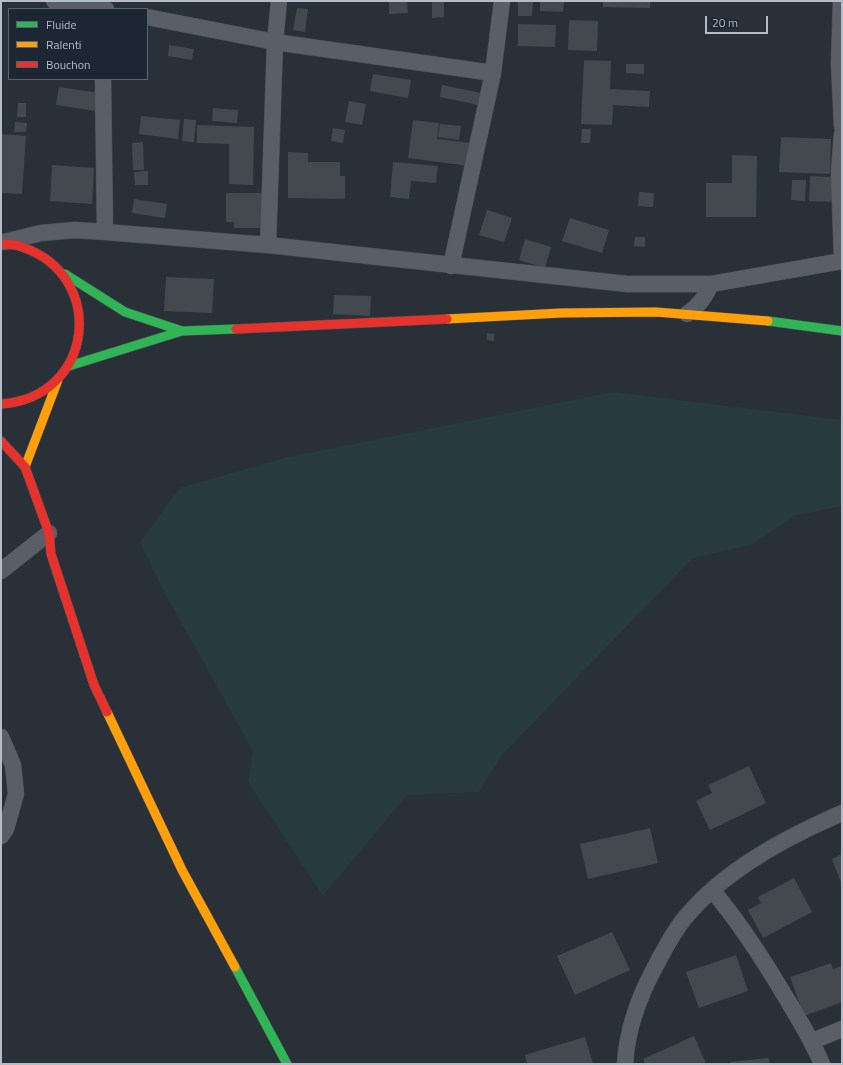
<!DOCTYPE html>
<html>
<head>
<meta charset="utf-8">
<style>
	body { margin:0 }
	#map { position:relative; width:843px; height:1065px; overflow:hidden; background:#2a3038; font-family:"Titillium Web",sans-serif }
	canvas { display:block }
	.frame { position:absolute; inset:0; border:2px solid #b4bcc9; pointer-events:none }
	.legend { position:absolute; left:8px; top:8px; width:140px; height:72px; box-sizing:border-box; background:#1d2633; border:1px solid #59626f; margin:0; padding:5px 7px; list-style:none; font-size:12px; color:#b4bcc9 }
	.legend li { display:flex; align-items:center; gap:8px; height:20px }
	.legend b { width:20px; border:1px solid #59626f }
	.scale { position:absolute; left:705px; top:16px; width:63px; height:18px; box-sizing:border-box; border:2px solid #b4bcc9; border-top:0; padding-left:5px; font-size:12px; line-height:14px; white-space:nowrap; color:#b4bcc9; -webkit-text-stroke:3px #1d2633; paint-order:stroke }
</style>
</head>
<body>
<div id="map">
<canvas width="843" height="1065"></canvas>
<div class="frame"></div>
<ul class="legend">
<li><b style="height:5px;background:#30b455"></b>Fluide</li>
<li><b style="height:5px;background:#ff9f0a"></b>Ralenti</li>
<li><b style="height:5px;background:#e5322d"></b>Bouchon</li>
</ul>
<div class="scale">20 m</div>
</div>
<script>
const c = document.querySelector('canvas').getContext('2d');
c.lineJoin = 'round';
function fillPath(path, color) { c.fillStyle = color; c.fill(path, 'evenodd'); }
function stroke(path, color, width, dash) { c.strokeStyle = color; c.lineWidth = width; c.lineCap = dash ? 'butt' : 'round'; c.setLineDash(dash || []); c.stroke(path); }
fillPath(new Path2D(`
	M613 392 842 420V506L794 516 751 545 693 558 503 754 479 792 407 795 323 896 248 782 253 751 162 588 140 542 180 488 284 458Z`), '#273a3e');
fillPath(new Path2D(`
	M389 1H407L408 13 389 14Z
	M432 1H444V17L432 18Z
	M518 1H533L532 16H518Z
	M540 1H564L563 12 540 11Z
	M603 1H650V8L603 7Z
	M297 8 308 9 305 32 293 30Z
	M569 20 598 21 597 51 568 50Z
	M518 24 556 25 555 47 518 46Z
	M169 45 194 49 192 60 168 56Z
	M584 60 611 61 610 89 650 91 649 107 613 105 612 125 581 124Z
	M626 64H644V74L626 73Z
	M373 74 411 80 408 98 370 91Z
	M442 85 481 93 478 105 440 97Z
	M59 87 99 93 96 111 56 105Z
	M349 101 366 104 362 125 345 122Z
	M18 103H26V117H17Z
	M213 108 238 110 237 123 212 121Z
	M141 116 180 120 178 139 139 134Z
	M184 119 196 120 194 142 182 141Z
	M413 120 439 123 437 139 471 143 468 166 408 158Z
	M15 122 27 123 26 132H14Z
	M440 124 461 126 459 140 438 137Z
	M197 125 254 127 253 185 229 184V144L197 143Z
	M333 128 345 130 343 143 331 141Z
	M582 129H591L590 143H581Z
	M2 134 26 136 22 194 1 193Z
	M781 137 831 139 830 174 779 172Z
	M143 142 144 170H133L132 143Z
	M288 152 308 153V162H340V176H345V199L288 198Z
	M732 155 757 156 756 217H706V183H732Z
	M393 162 438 166 436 183 411 181 409 199 390 197Z
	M52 165 94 168 92 204 50 201Z
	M148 171V185H135L134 172Z
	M810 176 835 177 834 202 809 201Z
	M792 180H806L805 201 791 200Z
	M639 192 654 193 653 207 638 206Z
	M226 193H263V228H234V222H226Z
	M134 199 167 204 165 218 132 213Z
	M487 210 512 218 504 242 479 235Z
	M570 218 609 230 602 253 562 241Z
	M635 237H645V247L634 246Z
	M525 239 551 247 545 268 519 260Z
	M166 277 214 279 212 313 164 311Z
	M334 295 371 296 370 316 333 314Z
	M487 333 494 334V341L487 340Z
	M749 766 766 803 710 830 696 801 712 793 708 785Z
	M650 828 658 863 588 879 580 844Z
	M842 854V885L832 859Z
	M794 878 812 912 763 938 748 910 761 903 758 897Z
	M612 932 630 970 575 995 557 956Z
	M736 955 748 991 699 1008 686 972Z
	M831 963 833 969 842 966V1002L804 1016 790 977Z
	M694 1036 706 1064H645L643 1059Z
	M585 1037 593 1064H527L525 1055Z
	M769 1058 770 1064H731L730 1062Z`), '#444950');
const street = new Path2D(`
	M54 1 106 9
	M841 1 839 63 842 126
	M147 17 275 42 493 73
	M103 79 105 232
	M4 242 41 233 75 230 105 232 268 245 627 284H711
	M268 245 275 42 279 1
	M842 261 839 171 842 134
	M451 266 493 73 502 1
	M687 314C699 306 705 297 711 284L842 261
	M1 571 49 533
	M1 737 13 765 16 794 6 829 1 836
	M712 890C740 923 763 959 785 996 799 1019 812 1040 822 1064
	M813 1041 842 1029
	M625 1064C627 1029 638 999 654 969 663 952 672 934 684 919 724 870 785 838 842 813`);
const fast = new Path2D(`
	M65 274 125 312 182 331
	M768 321 842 331
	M69 366 182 331 236 329
	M235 967 287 1064`);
const slow = new Path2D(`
	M447 319 561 313 656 312 768 321
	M25 467 58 380
	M107 712 182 870 235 967`);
const jam = new Path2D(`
	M1 244C8 245 16 244 22 247 108 276 94 398 1 404
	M236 329 447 319
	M1 441 25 467 49 533 51 554 94 685 107 712`);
stroke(street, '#484c53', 17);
stroke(fast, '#484c53', 10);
stroke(slow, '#484c53', 10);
stroke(jam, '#484c53', 10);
stroke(street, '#5a5e66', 16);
stroke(fast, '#30b455', 9);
stroke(slow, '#ff9f0a', 9);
stroke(jam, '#e5322d', 9);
</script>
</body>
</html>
